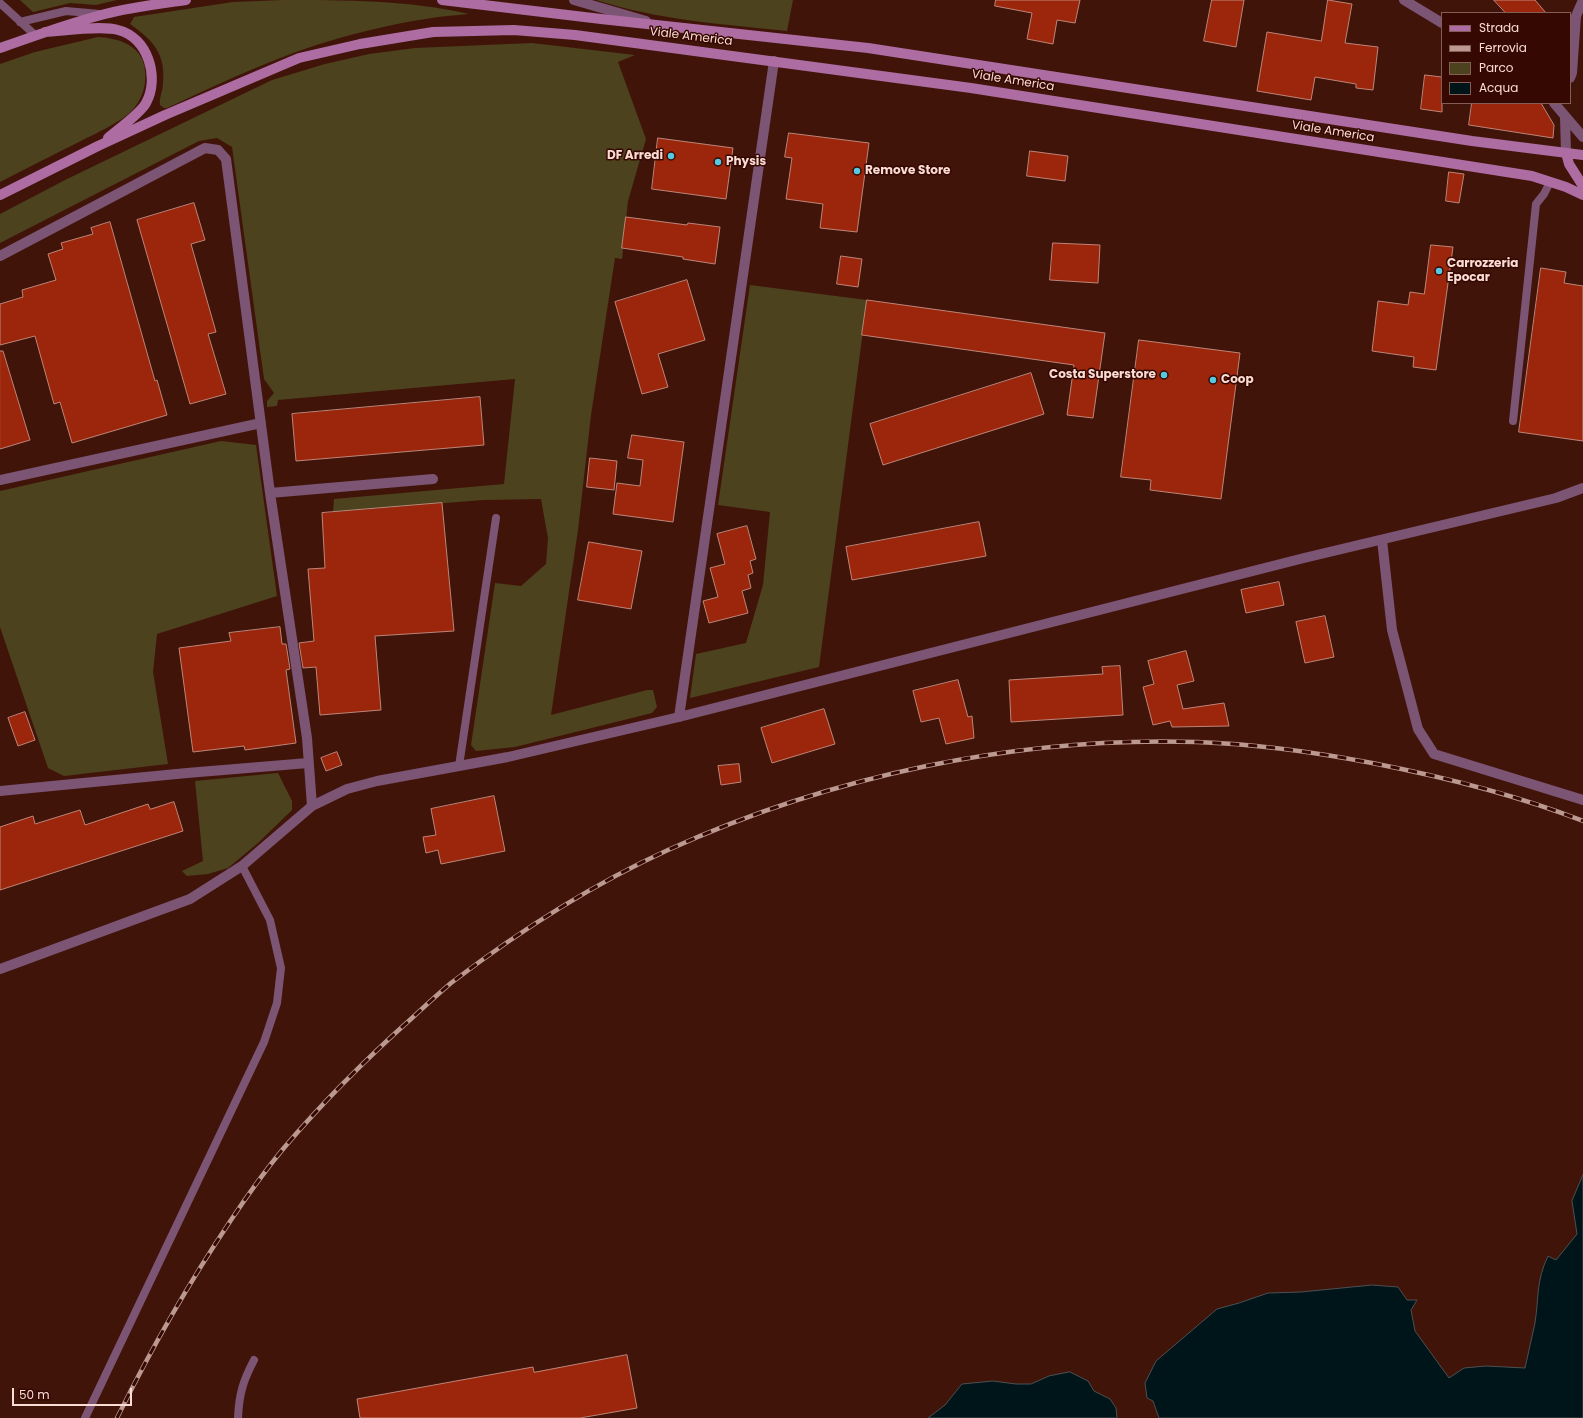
<!DOCTYPE html>
<style>
body{margin:0}
#map{position:relative;width:1583px;height:1418px;overflow:hidden;background:#41140a;font-family:Poppins,sans-serif}
canvas{display:block}
.legend{position:absolute;left:1441px;top:12px;width:130px;height:92px;box-sizing:border-box;background:#350902;border:1px solid #845d56;margin:0;padding:5px 7px;list-style:none;font-size:12px;color:#fbdcd4}
.legend li{display:flex;align-items:center;gap:8px;height:20px}
.legend b{width:20px;border:1px solid #845d56}
.scale{position:absolute;left:12px;top:1388px;width:120px;height:18px;box-sizing:border-box;border:2px solid #fbdcd4;border-top:0;padding-left:5px;font-size:12px;line-height:14px;white-space:nowrap;color:#fbdcd4;-webkit-text-stroke:3px #350902;paint-order:stroke}
</style>
<div id="map">
<canvas width="1583" height="1418"></canvas>
<ul class="legend">
<li><b style="height:5px;background:#ad6da2"></b>Strada</li>
<li><b style="height:5px;background:#bc9990"></b>Ferrovia</li>
<li><b style="height:11px;background:#4c421d"></b>Parco</li>
<li><b style="height:11px;background:#00151a"></b>Acqua</li>
</ul>
<div class="scale">50 m</div>
</div>
<script>
const ctx = document.querySelector('canvas').getContext('2d');
ctx.lineJoin = 'round';
function paint(path, color) { ctx.fillStyle = color; ctx.fill(path, 'evenodd'); }
function stroke(path, color, width, dash) { ctx.strokeStyle = color; ctx.lineWidth = width; ctx.lineCap = dash ? 'butt' : 'round'; ctx.setLineDash(dash || []); ctx.stroke(path); }
function label(font, color, halo, rows, align = 'center') {
  ctx.font = font + ' Poppins,sans-serif'; ctx.lineWidth = 3; ctx.setLineDash([]); ctx.textBaseline = 'middle'; ctx.strokeStyle = halo; ctx.fillStyle = color; for (const [text, x, y, turn = 0] of rows) {
    ctx.save(); ctx.translate(x, y); ctx.rotate((+turn || 0) * Math.PI / 180); ctx.textAlign = isNaN(turn) ? turn : align; if (halo) ctx.strokeText(text, 0, 0); ctx.fillText(text, 0, 0); ctx.restore();
  }
}
paint(new Path2D(`
 M20,0H117L96,5L70,3L33,12Z
 M283,0C344,0 409,0 469,14C412,18 350,33 296,52C252,68 210,88 167,108H164L160,105C159,97 163,91 163,83C166,54 153,40 130,24L134,17L233,2Z
 M596,0H793L787,31C722,24 658,20 596,0Z
 M98,37C115,38 136,43 143,61C148,77 145,94 135,107C125,121 94,134 79,142C52,155 26,169 0,182V64L35,52Z
 M532,43L635,55L618,62L646,139L628,201L622,259L615,258L591,415L578,530L551,715L647,690H653L657,707L652,713L515,747L476,751L471,745L495,583L521,586L546,564L548,538L541,499L483,500L333,512L334,499L504,484L515,379L278,400L277,406L267,407V401L274,393L264,379L232,147L217,138L199,141L0,243V214L67,179L272,80L325,64L369,54L415,48Z
 M750,285L867,300L819,667L690,698L696,654L746,643L763,585L770,512L718,505Z
 M221,441L256,445L277,596L157,634L153,672L168,764L64,776L48,768L0,627V491Z
 M278,773L292,801V810L258,843L228,868L208,874L187,876L182,871L203,861L195,781Z`), '#4c421d');
const water = new Path2D(`
 M1583,1175V1418H1159L1153,1401L1147,1398L1145,1383L1156,1361L1217,1309L1239,1303L1268,1293L1301,1292L1372,1285L1398,1287L1407,1300H1417L1411,1310L1415,1331L1449,1378L1464,1368L1486,1366L1525,1368C1528,1353 1532,1338 1535,1323C1539,1297 1536,1281 1548,1256L1556,1260L1577,1234L1572,1201Z
 M1070,1372L1088,1381L1094,1391L1110,1399L1116,1408L1117,1418H928L945,1405L962,1384L993,1381L1016,1384H1031L1049,1376Z`);
paint(water, '#00151a');
stroke(water, '#4b5152', 1);
const building = new Path2D(`
 M996,0H1080L1075,23L1057,20L1053,44L1027,39L1032,13L995,6Z
 M1212,0H1244L1236,47L1204,41Z
 M1328,0L1352,4L1345,43L1378,47L1373,90L1356,88V84L1315,77L1311,100L1257,91L1267,32L1321,41Z
 M1494,0H1535L1546,13H1506Z
 M1425,75L1442,77V112L1421,109Z
 M1472,103H1541L1554,125L1553,138L1469,125Z
 M789,133L869,143L857,232L820,228L823,204L786,199L792,158L785,157Z
 M658,138L733,148L726,199L652,189Z
 M1030,151L1068,156L1065,181L1027,176Z
 M1449,172L1464,174L1459,203L1446,201Z
 M194,203L205,240L191,244L216,332L208,334L226,394L190,404L137,220Z
 M626,217L687,225L688,223L720,227L715,264L683,259V257L622,248Z
 M110,222L155,381L157,380L167,415L72,443L60,402L54,404L35,336L0,345V304L23,297L22,290L56,280L48,254L63,249L61,243L93,234L91,228Z
 M1053,243L1100,245L1098,283L1050,280Z
 M1431,245L1453,247L1436,370L1413,367L1414,357L1372,351L1378,301L1408,305L1410,292L1424,294Z
 M841,256L862,259L858,287L837,284Z
 M1541,268L1566,272L1564,283L1583,286V441L1519,432Z
 M687,280L705,340L658,354L668,387L642,394L615,302Z
 M867,300L1105,333L1093,418L1067,415L1074,365L862,335Z
 M1139,340L1240,353L1221,499L1150,490L1151,480L1121,477Z
 M0,351H3L30,440L0,449Z
 M1031,373L1044,414L883,465L870,424Z
 M480,397L484,445L296,461L292,414Z
 M632,435L684,442L673,522L613,514L617,483L640,486L643,460L628,458Z
 M590,458L617,461L614,490L587,487Z
 M442,503L454,631L375,636L381,710L320,715L316,667L303,668L299,643L314,641L308,569L325,568L322,513Z
 M979,522L986,556L852,580L846,547Z
 M747,526L756,559L750,561L753,573L748,575L751,588L742,591L748,613L709,623L703,601L718,597L710,568L725,564L717,534Z
 M589,542L642,551L631,609L578,600Z
 M1279,582L1284,605L1246,613L1241,590Z
 M1325,616L1334,657L1305,663L1296,622Z
 M280,627L282,644H286L290,669L286,670L296,743L245,750L244,746L193,752L179,648L231,641L229,633Z
 M1186,651L1194,681L1177,685L1183,709L1224,703L1229,726L1172,727L1170,721L1153,725L1143,687L1154,684L1148,661Z
 M1120,666L1123,715L1011,722L1009,680L1103,674L1102,667Z
 M958,680L968,717L972,716L974,738L946,744L939,718L921,722L913,691Z
 M824,709L835,744L772,763L761,728Z
 M25,712L35,740L18,746L8,718Z
 M337,752L342,765L326,771L321,758Z
 M739,764L741,782L721,785L718,766Z
 M494,796L505,851L441,864L438,850L426,853L423,837L436,835L431,809Z
 M174,802L183,831L0,890V827L33,816L35,824L80,810L85,825L148,804L150,809Z
 M627,1355L637,1408L580,1418H360L357,1399L533,1367L534,1372Z`);
paint(building, '#9c260b');
stroke(building, '#bd8578', 1);
stroke(new Path2D(`
 M0,3L35,35
 M20,22L66,11L100,14
 M1513,421L1536,204L1544,194L1550,182
 M459,766L496,518
 M85,1418L264,1042L277,1003L281,968L270,920L242,866
 M238,1418C239,1394 243,1381 254,1360`), '#7c5474', 8);
stroke(new Path2D(`
 M574,0L646,21
 M1404,0L1442,23
 M1570,78L1572,73L1576,16L1583,0
 M1554,103L1583,137
 M1565,117L1566,153
 M0,256L205,148L218,150L226,159L270,493L307,738L312,806
 M0,480L261,423
 M270,493L433,479
 M1382,540L1392,630L1418,729L1434,754L1583,800
 M679,717L774,61
 M0,791L187,773L308,763`), '#7c5474', 10);
stroke(new Path2D(`
 M0,969L190,899L242,866L312,806L347,789L377,781L508,757L679,717L1304,558L1556,498L1583,488`), '#7c5474', 10);
stroke(new Path2D(`
 M442,0L601,19L868,48L1472,141L1583,155
 M45,32C64,31 101,25 118,30C148,37 160,78 146,103C141,113 117,130 108,138
 M0,48C35,36 69,23 105,14C132,7 159,4 186,0
 M1566,153L1569,164L1583,186
 M0,195L98,146L165,115L299,58L360,44L433,32L514,30L575,35L971,88L1532,176L1566,187L1583,195`), '#ad6da2', 10);
const rail = new Path2D(`
 M117,1418C151,1349 188,1284 231,1220C247,1196 264,1172 283,1149C322,1103 366,1059 412,1018C425,1006 438,994 451,983C518,932 591,885 668,850C831,776 1018,736 1197,742C1256,744 1314,752 1372,763C1444,777 1514,794 1583,821`);
stroke(rail, '#bc9990', 4.5);
stroke(rail, '#350902', 3, [9]);
for (const [x, y, r, color] of [
 [671,156,4,"#56c9e1"],
 [718,162,4,"#56c9e1"],
 [857,171,4,"#56c9e1"],
 [1439,271,4,"#56c9e1"],
 [1164,375,4,"#56c9e1"],
 [1213,380,4,"#56c9e1"]
]) { const dot = new Path2D(); dot.arc(x, y, r, 0, 2 * Math.PI); ctx.fillStyle = color; ctx.fill(dot); stroke(dot, '#350902', 1.5); }
label('12px', '#fbdcd4', '#350902', [
 ["Viale America",691,37,7],
 ["Viale America",1013,81,9],
 ["Viale America",1333,132,9]
]);
label('bold 12px', '#fbdcd4', '#350902', [
 ["DF Arredi",663,156,"right"],
 ["Physis",726,162],
 ["Remove Store",865,171],
 ["Carrozzeria",1447,264],
 ["Epocar",1447,278],
 ["Costa Superstore",1156,375,"right"],
 ["Coop",1221,380]
], 'left');
</script>
